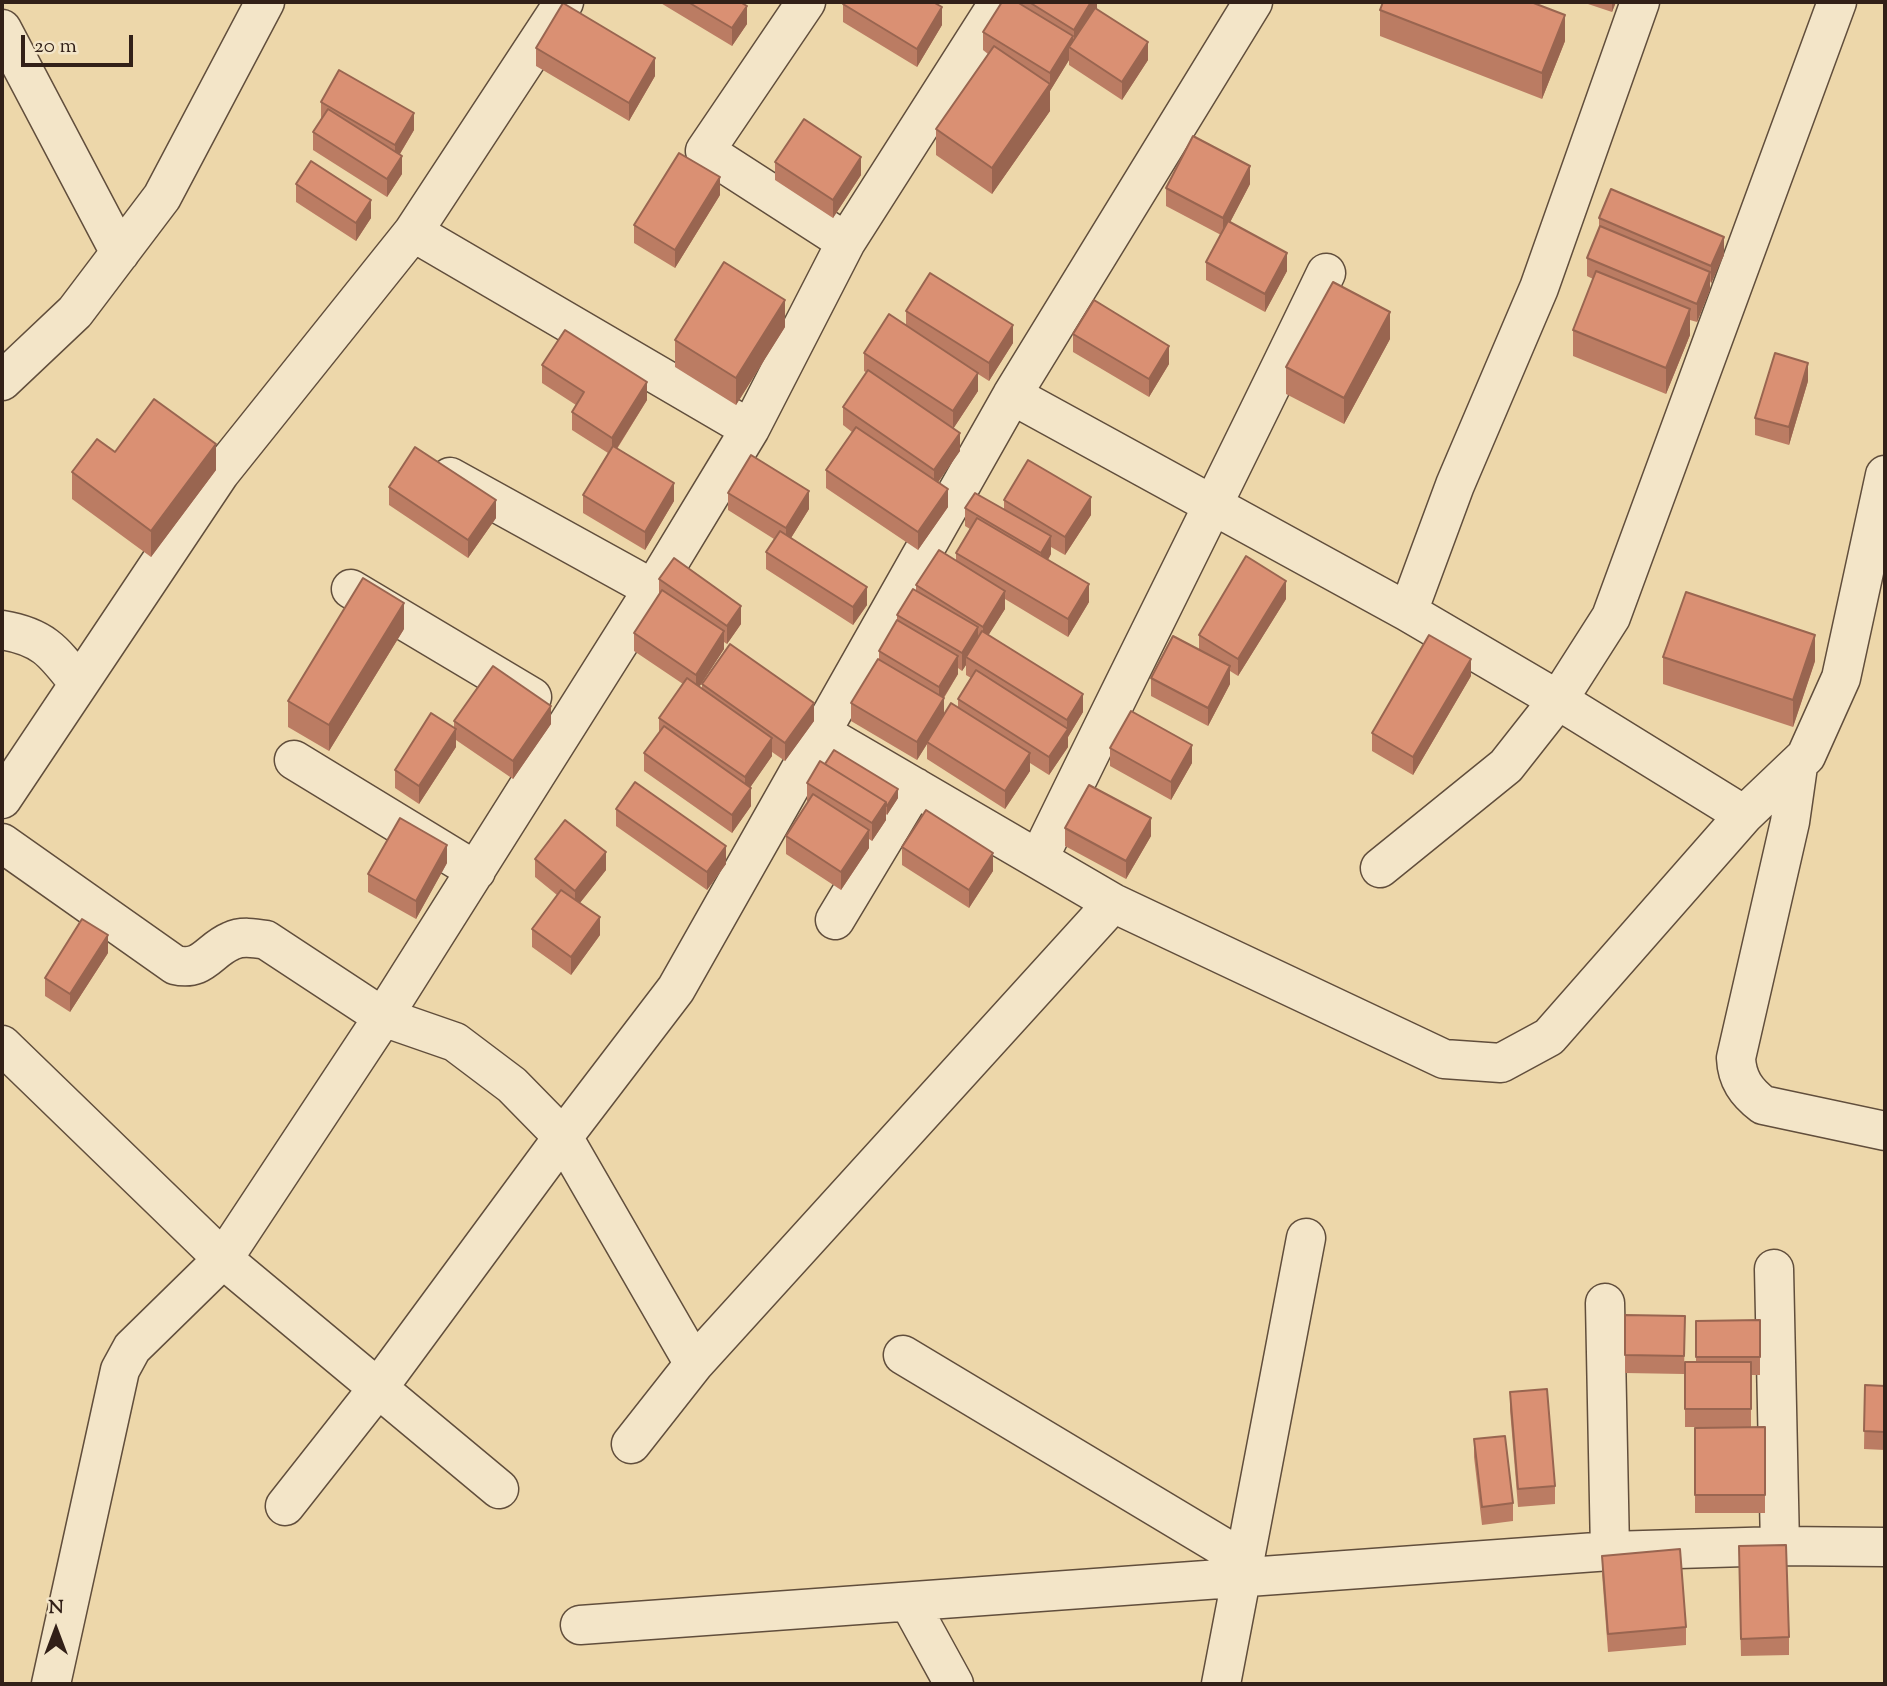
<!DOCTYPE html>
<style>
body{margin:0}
#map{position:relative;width:1887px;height:1686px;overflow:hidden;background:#edd7aa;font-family:"Sorts Mill Goudy",serif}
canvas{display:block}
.frame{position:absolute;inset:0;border:4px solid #322018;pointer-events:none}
.north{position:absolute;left:21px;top:1595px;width:70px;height:70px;-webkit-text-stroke:5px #f3e5c8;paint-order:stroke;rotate:0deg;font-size:19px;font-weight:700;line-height:28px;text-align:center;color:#322018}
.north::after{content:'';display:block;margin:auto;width:24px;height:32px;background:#322018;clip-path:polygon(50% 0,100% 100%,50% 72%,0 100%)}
.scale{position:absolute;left:21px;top:35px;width:112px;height:32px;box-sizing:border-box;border:4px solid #322018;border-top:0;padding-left:9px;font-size:21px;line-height:24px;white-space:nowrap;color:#322018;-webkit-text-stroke:5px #f3e5c8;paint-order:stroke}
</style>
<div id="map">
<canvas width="1887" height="1686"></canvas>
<div class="frame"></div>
<div class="north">N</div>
<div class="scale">20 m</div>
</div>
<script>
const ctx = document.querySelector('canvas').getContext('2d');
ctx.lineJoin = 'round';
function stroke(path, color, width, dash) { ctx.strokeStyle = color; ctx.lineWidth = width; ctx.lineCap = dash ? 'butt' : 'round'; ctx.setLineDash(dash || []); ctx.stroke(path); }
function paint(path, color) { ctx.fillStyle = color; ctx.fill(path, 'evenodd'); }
const minor = new Path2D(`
 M806,2L705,151L846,242
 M2,29L120,253
 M413,232L750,429
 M2,381L75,312L162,197L265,2
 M1012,395L1408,612L1558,700L1744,815
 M450,477L653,589
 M351,589L532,697
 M1408,612L1455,485L1539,288L1640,2
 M2,630C44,637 54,652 79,684
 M820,732L1113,903L1444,1059L1501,1063L1549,1037L1744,815L1806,756L1841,678L1885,475
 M294,760L476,871
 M1798,766L1790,822L1736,1058C1737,1079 1746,1092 1763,1105L1885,1131
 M2,799L220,473L413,232L564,2
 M2,843L175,965C203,972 209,950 231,941C241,936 255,938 266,940L383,1017L455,1042L512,1085L563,1137L694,1364
 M1039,858C1134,662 1232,469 1326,273
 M1380,868L1506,766L1558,700L1611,617L1837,2
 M835,920L915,787
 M2,1045L223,1259L499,1489
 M1774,1269L1780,1546
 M1605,1303L1610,1551
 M903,1355L1243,1559
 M631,1444L694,1364L1113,903
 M285,1506L378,1388L563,1137L676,989L1012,395L1253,2
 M909,1602L954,1684
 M580,1625L1610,1551L1780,1546L1885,1547
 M51,1684L120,1370L132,1348L223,1259L383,1017L653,589L750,429L846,242L999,2
 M1221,1684L1306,1238`);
stroke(minor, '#614e3c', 41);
stroke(minor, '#f3e5c8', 38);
paint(new Path2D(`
 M659,2H740L747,24L732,46Z
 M1002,2H1097V9L1148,60L1122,100L1069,65V60L1050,91V111L992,194L936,155V129L988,54L983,50V32Z
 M1582,2H1616L1612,12Z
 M843,4L942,25L917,67L843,22Z
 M1380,10L1565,41L1542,99L1380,36Z
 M536,48L655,76L629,121L536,66Z
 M321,102L414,130L400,154L402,174L387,197L313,150V132L321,120Z
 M775,162L861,175L833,218L775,180Z
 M296,184L371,218L356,241L296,202Z
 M1250,184L1230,222L1287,271L1265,312L1206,280V262L1221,235L1166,206V188Z
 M720,195L675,268L634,243V225Z
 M1599,218L1724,255L1710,283V290L1697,322L1690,320V335L1666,394L1573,356V330L1593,279L1587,276V258L1599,228Z
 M906,311L1013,343L989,381L978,374V391L953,429L960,451L938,482L948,507L918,550L826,488V470L852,432L843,425V407L867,373L864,371V353L906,325Z
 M785,327L736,405L675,367V340Z
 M1073,334L1169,364L1149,397L1073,352Z
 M1390,339L1344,424L1286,394V367Z
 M542,365L647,400L617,449L674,501L645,550L583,513V495L608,453L572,430V412L576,405L542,383Z
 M1808,381L1789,445L1755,435V418Z
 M115,452L216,470L151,557L72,499V472Z
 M389,487L496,518L468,558L389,505Z
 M728,493L809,509L791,538L867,605L853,625L766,569V552L774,539L728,510Z
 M1004,500L1091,515L1065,555L1051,547V554L1048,560L1089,602L1068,637L1005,599V609L988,635L1083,712L1068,737V747L1049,775L1030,763V771L1005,809L927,759V744L917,760L851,721V703L879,659V651L897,620V615L916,591V585L956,561V553L970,529L965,526V508L1004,509ZM966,665V675L971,678L958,699V708L944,715V698L958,674V668L962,671Z
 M659,579L741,624L727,644L724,642V649L699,687L702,689V684L814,721L785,761L772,752V756L750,787L751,806L732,833L644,771V753L659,734V718L683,684L634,651V633L659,594Z
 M1286,599L1238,676L1230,671V684L1208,726L1151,696V678L1199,650V635Z
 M404,629L329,751L288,727V701Z
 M1663,657L1815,661L1793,727L1663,684Z
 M1471,676L1413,775L1372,751V733Z
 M454,721L551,724L513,779L456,740V747L419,804L395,788V770L454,727Z
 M1110,748L1192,763L1171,800L1110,766Z
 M825,764L898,798L887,815L886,814V820L872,841L869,839V848L841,890L786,854V836L808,801H807V783Z
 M616,809L726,864L707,890L616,826Z
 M1065,828L1151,836L1126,879L1065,846Z
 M902,847L993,871L969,908L902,865Z
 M535,859L606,870L580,903L600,935L571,975L532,947V929L557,895L535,877Z
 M447,863L416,919L368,892V874Z
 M108,953L70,1012L45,996V978Z
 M1625,1315L1685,1316L1684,1374L1625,1373Z
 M1760,1320V1375H1751V1427H1685V1362H1696V1321Z
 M1865,1385L1885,1386V1450L1864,1449Z
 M1510,1392L1555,1486V1504L1518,1507L1510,1410Z
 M1765,1427V1513H1695V1428Z
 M1474,1439L1513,1503V1521L1482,1525L1474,1457Z
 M1602,1556L1686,1627V1645L1608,1652L1602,1574Z
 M1739,1564L1789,1637V1655L1741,1656Z`), '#bb7c63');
paint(new Path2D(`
 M1091,2H1097V11L1074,47V30Z
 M1612,2H1616L1612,12Z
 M747,6V24L732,46V28Z
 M942,7V25L917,67V49Z
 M1565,15V41L1542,99V73Z
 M1073,36V50L1069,47V60L1050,91V73Z
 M1148,42V60L1122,100V82Z
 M655,58V76L629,121V103Z
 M1050,84V111L992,194V168Z
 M414,113V130L395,162V145Z
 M402,156V174L387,197V179Z
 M861,157V175L833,218V200Z
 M1250,166V184L1223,236V218Z
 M720,177V195L675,268V250Z
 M371,200V218L356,241V223Z
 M1724,237V255L1711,284V266Z
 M1287,253V271L1265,312V294Z
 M1710,272V290L1697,322V304Z
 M785,300V327L736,405V378Z
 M1690,309V335L1666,394V368Z
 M1390,312V339L1344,424V398Z
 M1013,325V343L989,381V363Z
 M1169,346V364L1149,397V379Z
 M1808,363V381L1789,445V427Z
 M978,373V391L953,429V411Z
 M647,382V400L612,456V438Z
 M960,433V451L934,488V470Z
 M216,444V470L151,557V531Z
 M674,483V501L645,550V532Z
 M948,489V507L918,550V532Z
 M809,491V509L786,546V528Z
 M1091,497V515L1065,555V537Z
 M496,500V518L468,558V540Z
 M1051,536V554L1041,571V553Z
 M1286,581V599L1238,676V659Z
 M1089,584V602L1068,637V619Z
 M867,587V605L853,625V607Z
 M1005,591V609L983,644V627Z
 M404,603V629L329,751V725Z
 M741,606V624L727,644V626Z
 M978,627V645L966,657V665L962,671V653Z
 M724,631V649L696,692V675Z
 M1815,635V661L1793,727V700Z
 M958,656V674L939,705V687Z
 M1471,659V676L1413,775V757Z
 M1230,666V684L1208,726V708Z
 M1083,694V712L1068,737V747L1049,775V757L1067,730V720Z
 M944,698V716L927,742V744L917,760V742Z
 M814,703V721L785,761V743Z
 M551,706V724L513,779V761Z
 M456,729V747L419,804V786Z
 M772,738V756L745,795V777Z
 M1192,745V763L1171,800V782Z
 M1030,753V771L1005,809V791Z
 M751,788V806L732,833V815Z
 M898,789V798L887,815V806Z
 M886,802V820L872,841V823Z
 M1151,818V836L1126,879V861Z
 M869,830V848L841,890V872Z
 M447,845V863L416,919V901Z
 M726,846V864L707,890V872Z
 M606,852V870L575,909V891Z
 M993,853V871L969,908V890Z
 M600,917V935L571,975V957Z
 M108,935V953L70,1012V994Z`), '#996550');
const building = new Path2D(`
 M688,2H740L747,6L732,28Z
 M845,2H933L942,7L917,49L843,4Z
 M1002,2H1017L1073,36L1050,73L983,32Z
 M1029,2H1091L1074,30Z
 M1383,2H1531L1565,15L1542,73L1380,10Z
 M563,3L655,58L629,103L536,48Z
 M1095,8L1148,42L1122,82L1069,47Z
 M994,46L1050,84L992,168L936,129Z
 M339,70L414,113L395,145L321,102Z
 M328,109L402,156L387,179L313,132Z
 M804,119L861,157L833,200L775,162Z
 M1193,136L1250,166L1223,218L1166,188Z
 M679,153L720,177L675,250L634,225Z
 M311,161L371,200L356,223L296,184Z
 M1611,189L1724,237L1711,266L1599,218Z
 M1228,221L1287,253L1265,294L1206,262Z
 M1600,226L1710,272L1697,304L1587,258Z
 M724,262L785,300L736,378L675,340Z
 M1596,271L1690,309L1666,368L1573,330Z
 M930,273L1013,325L989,363L906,311Z
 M1333,282L1390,312L1344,398L1286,367Z
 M1094,300L1169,346L1149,379L1073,334Z
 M889,314L978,373L953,411L864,353Z
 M565,330L647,382L612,438L572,412L584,392L542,365Z
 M1775,353L1808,363L1789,427L1755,418Z
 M868,370L960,433L934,470L843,407Z
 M154,399L216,444L151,531L72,472L97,439L115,452Z
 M856,427L948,489L918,532L826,470Z
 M613,446L674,483L645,532L583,495Z
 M415,447L496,500L468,540L389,487Z
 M751,455L809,491L786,528L728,493Z
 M1028,460L1091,497L1065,537L1004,500Z
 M975,493L1051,536L1041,553L965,508Z
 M977,518L1089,584L1068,619L956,553Z
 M780,531L867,587L853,607L766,552Z
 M939,550L1005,591L983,627L916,585Z
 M1246,556L1286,581L1238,659L1199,635Z
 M674,558L741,606L727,626L659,579Z
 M363,578L404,603L329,725L288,701Z
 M913,589L978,627L962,653L897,615Z
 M662,590L724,631L696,675L634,633Z
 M1686,592L1815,635L1793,700L1663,657Z
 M897,620L958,656L939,687L879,651Z
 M982,631L1083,694L1067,720L966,657Z
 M1429,635L1471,659L1413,757L1372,733Z
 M1173,636L1230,666L1208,708L1151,678Z
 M730,644L814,703L785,743L702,684Z
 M878,659L944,698L917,742L851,703Z
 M493,666L551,706L513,761L454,721Z
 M976,670L1068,729L1049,757L958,699Z
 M687,678L772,738L745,777L659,718Z
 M951,703L1030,753L1005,791L927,742Z
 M1131,711L1192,745L1171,782L1110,748Z
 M431,713L456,729L419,786L395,770Z
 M664,726L751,788L732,815L644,753Z
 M834,750L898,789L887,806L886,805V802L825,764Z
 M820,761L886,802L872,823L807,783Z
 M635,782L726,846L707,872L616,809Z
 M1089,785L1151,818L1126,861L1065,828Z
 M813,794L869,830L841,872L786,836Z
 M926,810L993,853L969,890L902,847Z
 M400,818L447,845L416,901L368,874Z
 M565,820L606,852L575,891L535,859Z
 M561,890L600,917L571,957L532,929Z
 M82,919L108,935L70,994L45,978Z
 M1625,1315L1685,1316L1684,1356L1625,1355Z
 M1760,1320V1357H1696V1321Z
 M1685,1362H1751V1409H1685Z
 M1865,1385L1885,1386V1432L1864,1431Z
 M1547,1389L1555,1486L1518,1489L1510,1392Z
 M1765,1427V1495H1695V1428Z
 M1505,1436L1513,1503L1482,1507L1474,1439Z
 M1786,1545L1789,1637L1741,1639L1739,1546Z
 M1680,1549L1686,1627L1608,1634L1602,1556Z`);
paint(building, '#da9073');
stroke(building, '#996550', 2);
</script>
